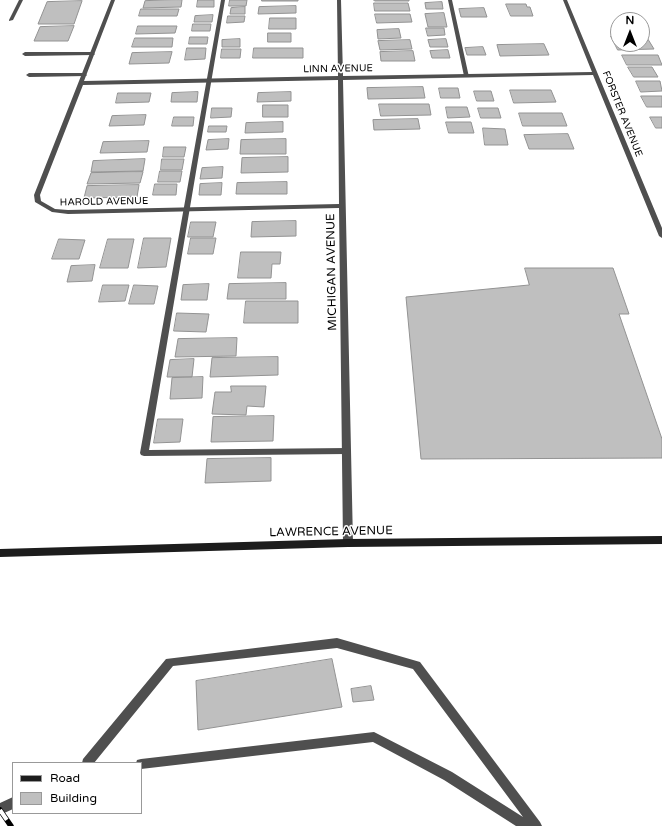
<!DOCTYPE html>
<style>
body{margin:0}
#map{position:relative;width:662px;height:826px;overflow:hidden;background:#fff;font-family:"Varela Round",sans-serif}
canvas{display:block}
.legend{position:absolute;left:12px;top:762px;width:130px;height:52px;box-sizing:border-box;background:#fff;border:1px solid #999;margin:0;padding:5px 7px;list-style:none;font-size:12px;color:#000}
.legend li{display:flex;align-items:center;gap:8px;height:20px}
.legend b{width:20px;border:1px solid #999}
.north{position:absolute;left:610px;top:12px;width:40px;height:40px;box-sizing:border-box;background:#fff;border:1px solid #999;border-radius:50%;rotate:0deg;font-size:11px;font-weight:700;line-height:16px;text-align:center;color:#000}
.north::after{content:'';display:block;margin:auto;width:14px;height:18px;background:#000;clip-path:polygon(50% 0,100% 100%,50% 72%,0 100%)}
</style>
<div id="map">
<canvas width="662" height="826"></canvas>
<ul class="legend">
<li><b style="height:5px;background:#1c1c1c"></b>Road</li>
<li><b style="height:11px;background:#bfbfbf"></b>Building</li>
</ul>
<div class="north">N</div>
</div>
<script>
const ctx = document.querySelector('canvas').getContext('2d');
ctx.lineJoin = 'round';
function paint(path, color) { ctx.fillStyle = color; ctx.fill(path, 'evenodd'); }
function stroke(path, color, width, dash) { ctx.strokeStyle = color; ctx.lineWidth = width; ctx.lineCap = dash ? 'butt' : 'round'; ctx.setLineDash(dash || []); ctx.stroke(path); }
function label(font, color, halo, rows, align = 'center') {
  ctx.font = font + ' "Varela Round",sans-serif'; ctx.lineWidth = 3; ctx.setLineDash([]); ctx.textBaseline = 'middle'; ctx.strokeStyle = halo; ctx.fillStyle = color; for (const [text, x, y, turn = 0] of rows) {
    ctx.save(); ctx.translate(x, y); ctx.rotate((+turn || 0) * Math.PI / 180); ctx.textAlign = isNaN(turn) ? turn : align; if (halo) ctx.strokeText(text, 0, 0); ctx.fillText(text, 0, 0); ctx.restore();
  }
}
const building = new Path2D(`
 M182,0L181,7L143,8L145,1Z
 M198,0H214V7H197Z
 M230,0H247L246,6H229Z
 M262,0H298V1H262Z
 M374,0H409V1H375Z
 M82,1L74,24H38L47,2Z
 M442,2L443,9H426L425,3Z
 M374,3H408L410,11H375Z
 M506,4H526L527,7H530L533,16H511Z
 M296,6V13L258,14L259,7Z
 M245,7V14H230L231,8Z
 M484,8L487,17H461L459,9Z
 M141,9H179L177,16H139Z
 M444,13L447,27H428L425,14Z
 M375,14H410L412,22L377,23Z
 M213,15L212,22H194L195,16Z
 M228,16H245L244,22L227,23Z
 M270,18H296V29H269Z
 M193,24H211L210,31H192Z
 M74,26L68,41H34L40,27Z
 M138,26H177L175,33L136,34Z
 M426,28H444L445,35L428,36Z
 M399,29L401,38L378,39L377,30Z
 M268,33H291V42H268Z
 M611,36H618V44H642V36H646L654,49L618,50Z
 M190,37H208L207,44H189Z
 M135,38H173L172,47H132Z
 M240,39V47H222V40Z
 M446,39L448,47H430L428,40Z
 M410,40L412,49L380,50L378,41Z
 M544,44L549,55L500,56L497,45Z
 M483,47L486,55H467L465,48Z
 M187,48H206L205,59L185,60Z
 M254,48H303V58H253Z
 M222,49H241L240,58H221Z
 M448,50L450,58H432L430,51Z
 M413,51L415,61H381L380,52Z
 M172,52L169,63L129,64L132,53Z
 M622,55H658L662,65H627Z
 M628,67H652L658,77H634Z
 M636,81H660L662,91L641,92Z
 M423,87L425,98L368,99L367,88Z
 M439,88H458L460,98H441Z
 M510,90H551L556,102L514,103Z
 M474,91H491L494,101H477Z
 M198,92L197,102H171L172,93Z
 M291,92V101L257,102L258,93Z
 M118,93H151L149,102L116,103Z
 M641,96H662V107H647Z
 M379,104H429L431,115L381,116Z
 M263,105H288V117H263Z
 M446,107H467L470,117L448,118Z
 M212,108H232L231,117L211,118Z
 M478,108H498L501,118H481Z
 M519,113H562L567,126H523Z
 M146,115L144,125L109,126L112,116Z
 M174,117H194L193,126H172Z
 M650,117H662V128H656Z
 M418,119L420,129L374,130L373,120Z
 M283,122V132L245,133L246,123Z
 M446,122H471L474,133H449Z
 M209,126H227L226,132H208Z
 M483,128L505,129L508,145H485Z
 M568,134L574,149H529L524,135Z
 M229,139L228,149L206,150L208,140Z
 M286,139V154H240L241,140Z
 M149,141L147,152L100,153L103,142Z
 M164,147H186L184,157H163Z
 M288,157V172L241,173L242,158Z
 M145,159L143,171L91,172L93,161Z
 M162,159H184L182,170H161Z
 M223,167L222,178L200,179L202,168Z
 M160,171H182L180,182H158Z
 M143,172L140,183L87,184L91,173Z
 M287,182V194H236L237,183Z
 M222,183L221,195H199L200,184Z
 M155,184H177L176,195H153Z
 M139,185L137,197L84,198L87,186Z
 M296,221V236L251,237L252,222Z
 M191,222H216L213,237H188Z
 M144,238H171L166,267L138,268Z
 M191,238H216L213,254H188Z
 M59,239L85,240L79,259H52Z
 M108,239H134L128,268H100Z
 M241,252H281L280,264H272L271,278H238Z
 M95,265L92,281L67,282L71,266Z
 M525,268H613L629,314H619L662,439V458L421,459L406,297L529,285Z
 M286,283V299H227L229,284Z
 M209,284L207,300H181L183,285Z
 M103,285H129L125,301L99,302Z
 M134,285L158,286L154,304H129Z
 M246,301H298V323H244Z
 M177,313L209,314L206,332L174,331Z
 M237,338L236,356L175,357L178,339Z
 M278,357V375L210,377L212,358Z
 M194,359L192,377H167L170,360Z
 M203,377L202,398L170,399L172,378Z
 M231,386H266L264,407L247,406L246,415L212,414L215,392H231Z
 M274,416L273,441L211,442L213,417Z
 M158,419H183L180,442L154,443Z
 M271,458V481L205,483L207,459Z
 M332,659L342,707L198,730L196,681Z
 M371,686L374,700L353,702L351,689Z`);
paint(building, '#bfbfbf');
stroke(building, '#939393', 1);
paint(new Path2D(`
 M19,0H23L13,20L9,21V20Z
 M221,0H225L149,450L347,448L350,449L351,451L350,453L347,454L144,456L141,455L140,453Z
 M448,0H452L469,77L464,76Z
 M92,52L95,54L94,55L25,56L22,54L25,52Z
 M84,73L87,75L86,76L29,77L26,75L29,73Z
 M337,638L420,662L540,822L542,826H516L444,780L373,742L141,769V763H136L137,760L141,759L374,732L452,772L523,817L413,669L337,648L173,666L94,763H82L83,759L166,659Z
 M13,797V809L0,815V803Z`), '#4f4f4f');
paint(new Path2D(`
 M111,0H115L84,81L338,76L337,0H341L343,76L592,72L563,0H567L662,228V238L659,236L593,75L343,80L353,543L351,546L348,547L345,546L343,543L339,208L68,214L52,212L35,202L34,195ZM338,80L339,204L68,210L55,209L41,201L40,195L83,85Z`), '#4f4f4f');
paint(new Path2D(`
 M662,536V544L348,547L0,557V549L348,539Z`), '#1c1c1c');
const rail = new Path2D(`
 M0,810L11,826`);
stroke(rail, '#000', 5.5);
stroke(rail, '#fff', 4, [12]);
label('10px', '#000', '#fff', [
 ["LINN AVENUE",338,69,-1],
 ["FORSTER AVENUE",622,114,68],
 ["HAROLD AVENUE",104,202,-1]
]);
label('12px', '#000', '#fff', [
 ["MICHIGAN AVENUE",332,272,-91],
 ["LAWRENCE AVENUE",331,532,-1]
]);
</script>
